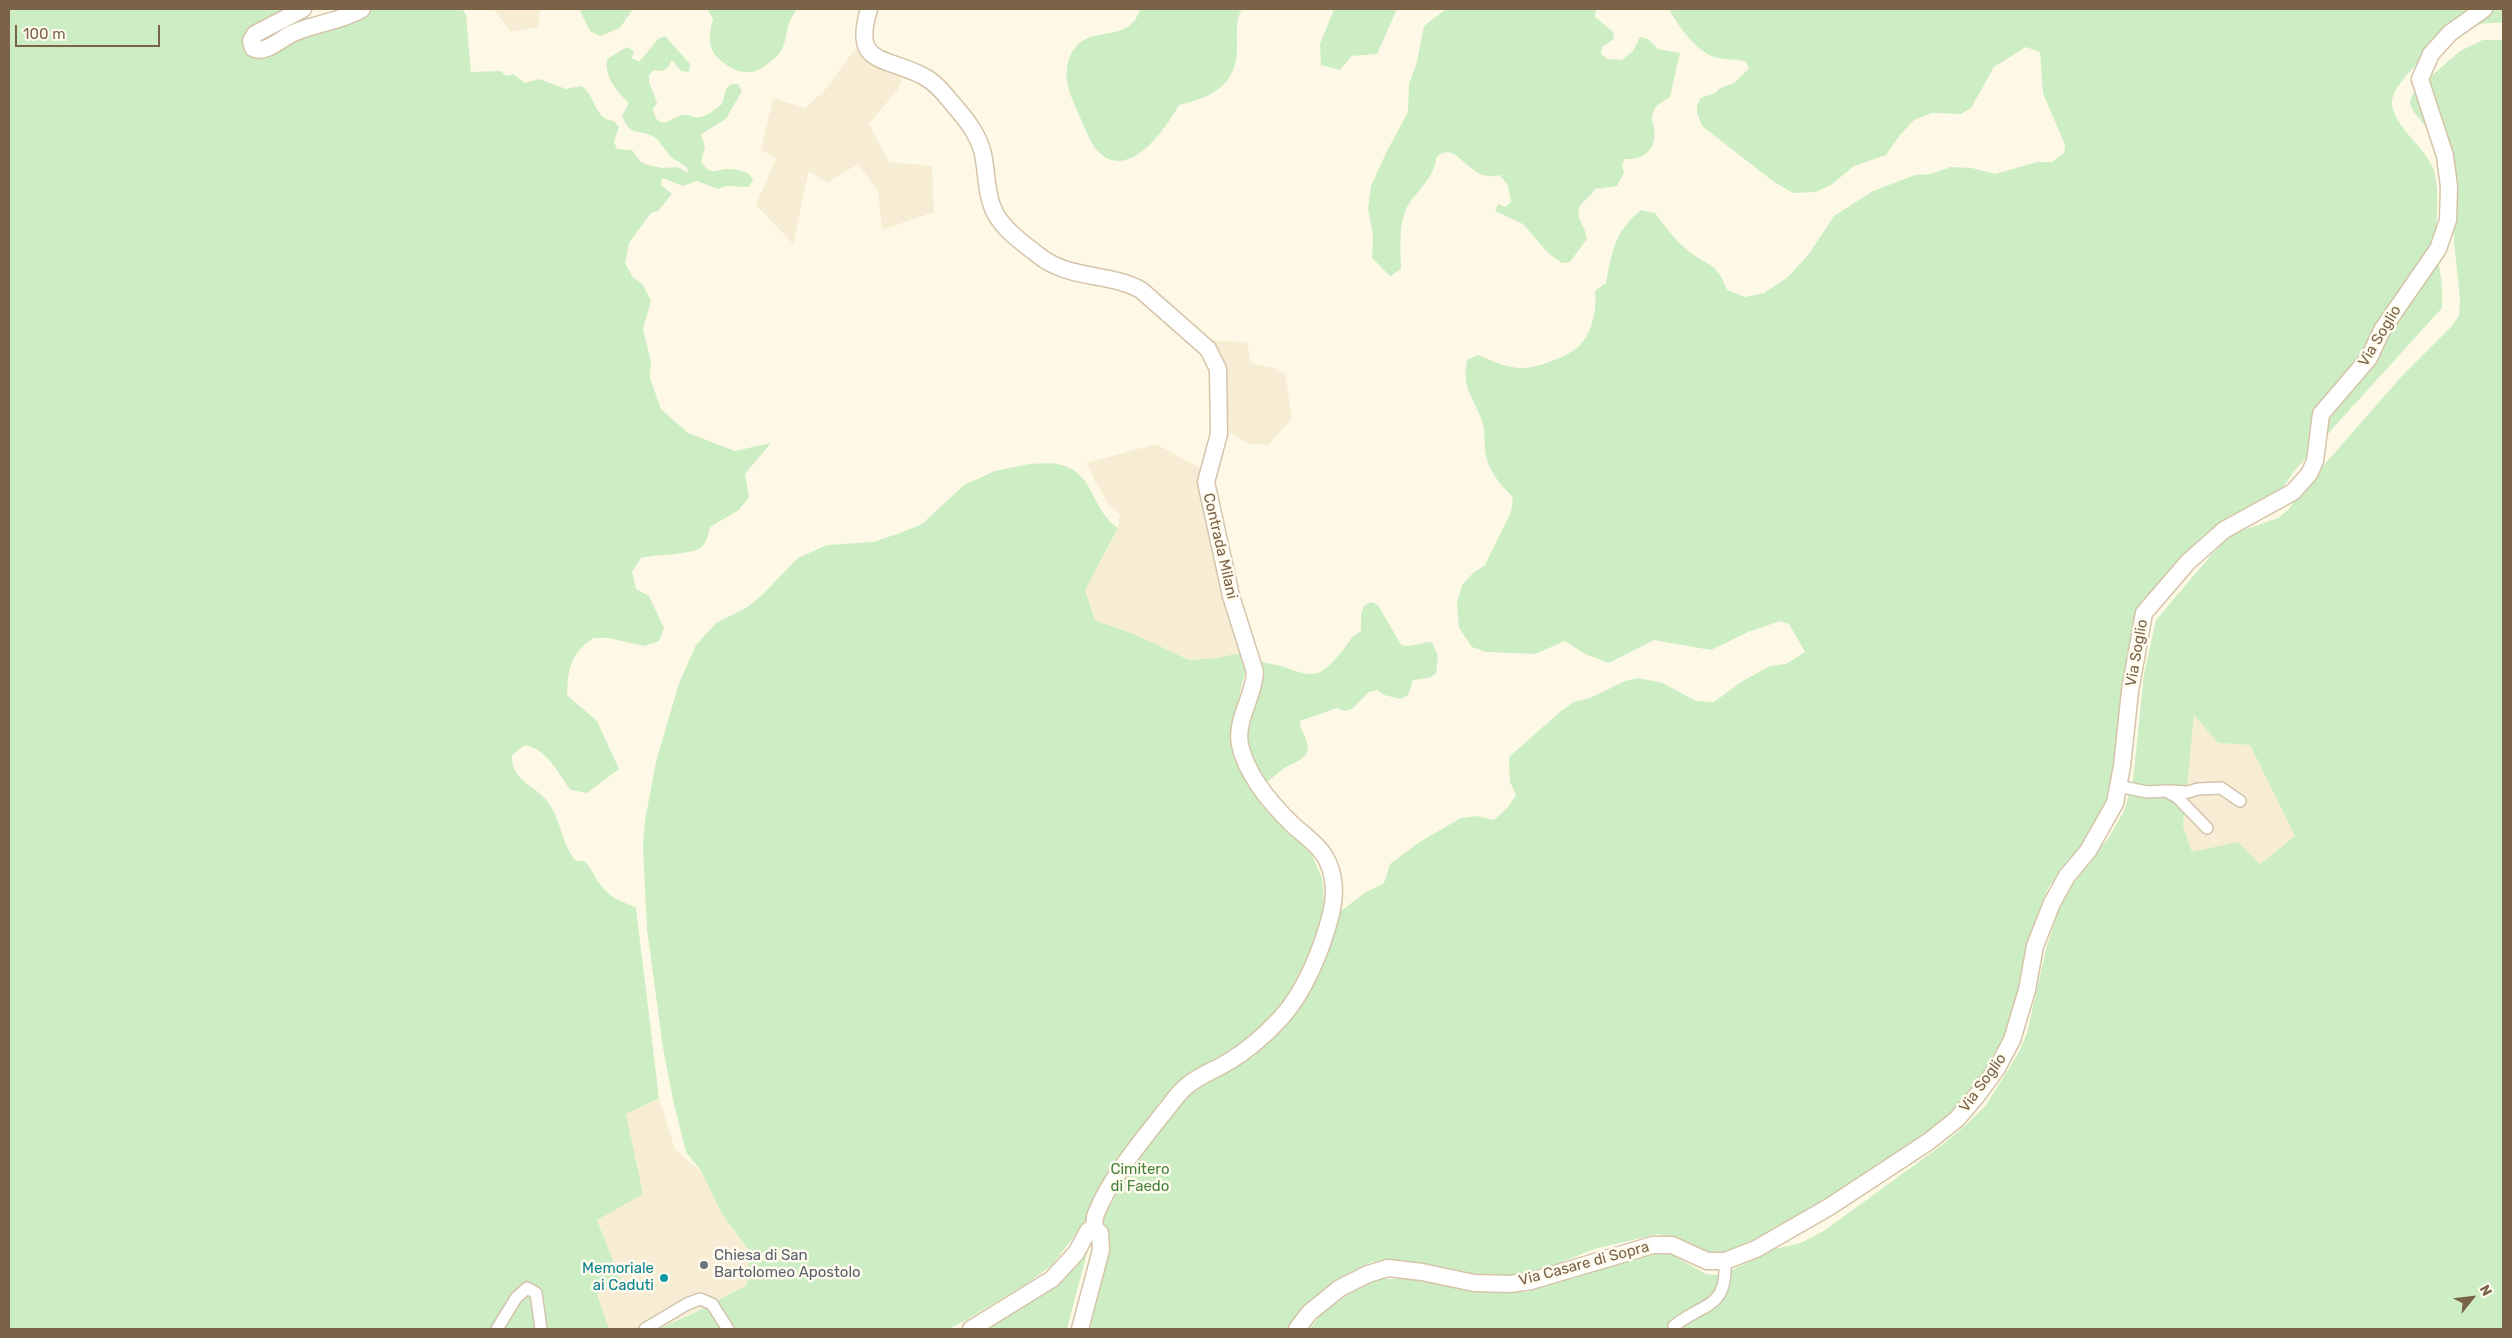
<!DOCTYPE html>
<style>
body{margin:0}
#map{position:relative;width:2512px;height:1338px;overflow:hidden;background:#fef9e7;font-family:Rubik,sans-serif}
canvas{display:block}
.frame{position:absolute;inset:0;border:10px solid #7b6348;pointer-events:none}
.north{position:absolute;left:2447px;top:1273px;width:50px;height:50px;-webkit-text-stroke:4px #fffcef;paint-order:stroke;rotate:61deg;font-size:14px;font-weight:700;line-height:20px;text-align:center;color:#7b6348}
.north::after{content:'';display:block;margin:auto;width:18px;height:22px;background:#7b6348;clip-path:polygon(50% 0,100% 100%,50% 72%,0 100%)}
.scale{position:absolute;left:15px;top:25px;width:145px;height:22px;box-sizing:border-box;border:2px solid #7b6348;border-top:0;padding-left:6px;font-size:15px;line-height:18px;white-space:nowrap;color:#7b6348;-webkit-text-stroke:4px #fffcef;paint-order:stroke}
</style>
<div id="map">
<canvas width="2512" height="1338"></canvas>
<div class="frame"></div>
<div class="north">N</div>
<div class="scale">100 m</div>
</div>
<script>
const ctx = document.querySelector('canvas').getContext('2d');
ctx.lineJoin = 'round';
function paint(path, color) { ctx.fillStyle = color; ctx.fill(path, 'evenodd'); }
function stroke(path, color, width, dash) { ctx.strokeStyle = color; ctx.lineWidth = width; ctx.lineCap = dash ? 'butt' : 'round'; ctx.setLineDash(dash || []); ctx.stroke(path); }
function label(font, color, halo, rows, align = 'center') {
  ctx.font = font + ' Rubik,sans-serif'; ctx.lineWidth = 5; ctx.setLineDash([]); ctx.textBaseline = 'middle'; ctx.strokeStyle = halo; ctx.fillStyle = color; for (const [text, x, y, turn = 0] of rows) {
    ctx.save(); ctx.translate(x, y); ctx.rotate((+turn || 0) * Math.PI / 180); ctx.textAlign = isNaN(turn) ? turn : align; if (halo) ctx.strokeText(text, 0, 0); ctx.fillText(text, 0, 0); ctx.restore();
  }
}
paint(new Path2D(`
 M493,9H540L538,27L511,32Z
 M858,45L871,64L885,71L903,76L898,89L869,124L889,162L932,166L934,212L882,230L878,191L858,164L827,183L809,171L793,244L756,205L776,158L761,150L773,98L805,108L824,91Z
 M1208,340L1247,342L1251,363L1275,368L1279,372L1285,373L1292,418L1269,445L1249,444L1228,431Z
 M1156,444L1200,468L1198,478L1211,548L1244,652L1217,658L1189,660L1136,635L1095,620L1085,590L1118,529L1120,515L1107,503L1086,463Z
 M2193,714L2218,743L2250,745L2295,836L2260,864L2238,842L2192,853L2183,826Z
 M659,1098L675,1149L701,1172L721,1212L749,1251L747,1285L659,1329H609L597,1294L621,1284L597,1219L643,1194L626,1114Z`), '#f7edd5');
paint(new Path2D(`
 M9,9H285L263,19L245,35L253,56L366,9H462L466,15L471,72L501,71L506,76L513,74L525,83L539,79L566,89L581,86C596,95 594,120 614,121L619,127L614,142L617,149L632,150L641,162L648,165L662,168L677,167L689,173C686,163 677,163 670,156C664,150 660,139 652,136C637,128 631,138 622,116L629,103C617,92 604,76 607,59L627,47L634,51L632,58L639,62L658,39L665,36L690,64L689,72L681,71L672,60L668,67L662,71L654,70L649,75V82L657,103L653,109C658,133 670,118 683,115C688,114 690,116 694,117C703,120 715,109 722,104L726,89L731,84H738L742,91L726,119L701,134L705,147L701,162C711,177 716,169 729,169C736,169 743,171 749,174L753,180L749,187L726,186L718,189L697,181L683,186L662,178L661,185L672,194L658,211L651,213L629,243L625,263L632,276L643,285L651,301L643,329L651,362L650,378L661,409L688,433L735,451L771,443L745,474L749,497L739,510L710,527C708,534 707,544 700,548C690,555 656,554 641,558L632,572L636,589L649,596L664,628L659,641L644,646L608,638H593C570,655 568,668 567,695L597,721L619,769L587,793L571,790C557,773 549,750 525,745L512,755C511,781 534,784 548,802C561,820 562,845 576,861H584C592,868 595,878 602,887C610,898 624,902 636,908L659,1098L626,1114L643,1194L597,1220L622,1284L597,1294L609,1329H9Z
 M579,9H633L620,28L600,36L590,31Z
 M707,9H795L796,11C784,26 789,36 781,51C779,55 774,59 770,62C752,78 736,74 719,59C707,48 709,32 713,19Z
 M1140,9H1242C1234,23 1238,35 1237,50C1236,86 1210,98 1179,105C1166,128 1127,186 1096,149C1089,140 1084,126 1079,115C1073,100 1064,85 1067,68C1076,15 1128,51 1140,9Z
 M1334,9H1397L1377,54L1352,56L1340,70L1321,65L1320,44Z
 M1446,9H1599L1596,10L1595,17L1613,32L1614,39L1602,47L1601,54L1607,59L1622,60L1633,51L1640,37L1648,39L1658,49L1680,53L1670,97C1663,102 1655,104 1653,113C1651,118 1653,123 1654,128C1657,149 1645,160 1625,159L1622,165L1624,173L1617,186L1595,189C1592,196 1585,199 1580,206C1574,217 1586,226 1587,239L1570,262L1562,263L1549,254L1523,224L1495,211L1498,204L1505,207L1511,202L1508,186L1500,175C1468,185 1457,136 1436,158C1436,176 1416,191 1407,207C1398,226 1401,249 1401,269L1390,276L1372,258L1373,236L1368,209L1371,186L1387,151L1408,112L1409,84L1417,62L1424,26Z
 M1669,9H2503V23C2490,22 2478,23 2466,28C2447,36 2389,82 2392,105C2397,130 2423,145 2433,168C2441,187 2435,222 2437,244C2438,265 2444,287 2442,308L2295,470L2276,498L2259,507L2230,516L2217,525L2199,542L2147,602L2107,805L2095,827L2048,888L2030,941L2010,1028L1989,1069L1955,1112L1836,1199L1722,1255L1699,1252L1677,1238L1658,1234L1594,1249L1535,1273L1509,1276L1465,1273L1409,1262L1388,1260L1372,1262L1357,1269L1325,1289L1309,1302L1289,1329H1085L1108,1242L1101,1215L1103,1202L1182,1099L1255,1052L1276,1032L1336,915L1363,894L1384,883L1390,864L1421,841L1461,818L1477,816L1494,820L1508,807L1516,795L1510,782L1509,757L1561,711L1574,702L1590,698L1625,681L1638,678L1663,683L1696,701L1714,702L1741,682L1770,666L1786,664L1805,652L1789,624L1780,621L1748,632L1711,650L1654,640L1609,663L1585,654L1565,641L1535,654L1486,652L1472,647L1459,628L1457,603L1462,585L1473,573L1485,565L1511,512L1513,497C1499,483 1486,469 1485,448C1484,438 1485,427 1481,418C1471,393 1462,388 1467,360L1478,355C1490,360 1505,367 1518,368C1533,370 1569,356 1579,346C1593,332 1597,308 1595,291L1606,283C1612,251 1615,231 1641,210L1655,213C1664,225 1674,239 1686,249C1707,267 1716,260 1727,290L1745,297L1764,293L1788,277L1809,254L1834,216L1873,191L1915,175L1931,174L1951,167L1972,168L1995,174L2037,162H2052L2064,153L2065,145L2043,93L2040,52L2026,47L1994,67L1971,108L1961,114L1932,113L1914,120L1900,135L1886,155L1854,166L1831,185L1816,192L1793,193L1774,182L1702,126L1697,113V105L1701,98L1715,93L1720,88L1734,83L1749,68L1745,61C1735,59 1724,60 1714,57C1695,50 1678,26 1669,9Z
 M2483,40H2503V1329H1309L1321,1315L1336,1303L1364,1284L1378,1279H1407L1481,1292H1527L1564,1279L1658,1251L1670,1254L1706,1274L1715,1275L1728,1272L1775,1249L1801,1243L1825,1230L1942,1145L1966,1125L1986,1105L2019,1052L2027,1033L2047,945L2063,897L2109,837L2124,811L2133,780L2144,674L2156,620L2212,554L2228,538L2238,532L2278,518L2288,510L2309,482L2401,377L2452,326L2459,315L2460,299L2454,242L2452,171L2442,147L2413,111L2410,103L2412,95L2422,84L2460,51ZM2194,715L2218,743L2250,745L2295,836L2260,864L2238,842L2192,852L2183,826Z
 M1029,464C1039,464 1051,462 1061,465C1095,473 1090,509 1118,528L1085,590L1095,620L1136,635L1189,660L1217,658L1244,652L1246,669L1234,716L1232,740L1233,753L1237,765L1262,806L1312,855L1322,878L1324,900L1320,921L1309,955L1281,1006L1246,1040L1176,1085L1158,1106L1131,1141L1109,1175L1083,1225L1052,1265L1028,1283L966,1320L949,1329H735L716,1301L747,1285L749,1251L721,1212L701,1171L686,1152L673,1100L663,1048L647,929L643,846L645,820L656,762L679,683L696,645L716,623L746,608L760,597L798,558L827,545L873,542L900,533L922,524L964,485L995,471Z
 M1371,602L1378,605L1401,645C1413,648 1420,642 1432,642L1438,656L1436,674L1429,678L1413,680L1408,695L1401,699L1384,695L1377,690L1369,692L1352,709L1345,711L1337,708L1300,721C1300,730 1305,734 1307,743C1312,759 1293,762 1283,769C1277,773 1272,779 1265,783C1236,734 1245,714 1255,661C1267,663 1279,665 1290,669C1314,678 1320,676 1338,656C1347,647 1349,637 1361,631V614L1364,606Z
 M1090,1242L1067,1329H985Z
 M706,1307L721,1329H659Z`), '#cdeec4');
const street = new Path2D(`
 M2118,786L2147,792L2166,791L2177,797L2207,828
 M2168,791L2188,792L2198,789L2221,788L2240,801
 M1674,1326C1706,1301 1727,1309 1725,1261
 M497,1329L516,1298L527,1288L536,1293L541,1329
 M645,1329L687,1304L700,1299L712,1304L728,1329`);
const secondary = new Path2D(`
 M303,9L255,34L251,41L253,48C264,55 281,39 291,34C315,23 340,22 362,9
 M869,9C852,65 883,56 921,75C934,81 943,92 952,103C965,118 978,133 983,154C987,174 986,195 995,213C1004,230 1024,244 1038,255C1069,280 1108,272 1141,290L1208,349L1218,369L1219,434L1206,482L1231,596L1255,672C1254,697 1235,720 1240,745C1247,776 1272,805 1294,826C1304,835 1317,844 1324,855C1335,872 1336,895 1331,914C1322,949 1305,992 1280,1019C1265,1035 1247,1051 1228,1062C1215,1070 1200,1075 1188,1085C1177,1093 1170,1106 1161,1116C1138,1146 1110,1178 1096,1214C1094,1218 1095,1223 1094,1228
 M971,1329L1052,1279L1076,1253L1088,1231L1094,1228
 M1080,1329L1101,1250L1100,1233L1094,1228
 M1297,1329L1309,1313L1340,1288L1368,1274L1388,1268L1422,1272L1474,1283L1510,1284L1531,1281L1653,1245H1672L1707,1261H1725L1756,1249L1829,1207L1928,1142L1957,1119L1979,1093L1997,1068L2012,1040L2027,990L2035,946L2052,903L2067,876L2088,851L2115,803L2122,766L2130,691L2144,613L2188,562L2224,530L2293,492L2309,474L2315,461L2321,414L2369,358L2382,330L2438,249L2448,220L2449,187L2445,156L2420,79L2431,54L2450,33L2484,9`);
stroke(street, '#d2c3ab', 14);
stroke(secondary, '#d5c4a9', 19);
stroke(street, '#fff', 11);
stroke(secondary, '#fff', 16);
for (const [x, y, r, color] of [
 [704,1265,5,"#6b7280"],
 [664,1278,5,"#0f9aa8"]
]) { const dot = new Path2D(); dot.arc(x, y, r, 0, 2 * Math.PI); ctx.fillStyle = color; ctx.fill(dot); stroke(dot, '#fffcef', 2); }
label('15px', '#7b6348', '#fffcef', [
 ["Via Soglio",2380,336,-59],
 ["Contrada Milani",1220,546,77],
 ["Via Soglio",2137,653,-80],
 ["Via Soglio",1983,1083,-54],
 ["Via Casare di Sopra",1584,1264,-15]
]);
label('15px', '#47823f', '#fffcef', [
 ["Cimitero",1140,1170],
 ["di Faedo",1140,1187]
]);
label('15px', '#5b616d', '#fffcef', [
 ["Chiesa di San",714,1256],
 ["Bartolomeo Apostolo",714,1273]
], 'left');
label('15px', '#0d838f', '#fffcef', [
 ["Memoriale",654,1269],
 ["ai Caduti",654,1286]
], 'right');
</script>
